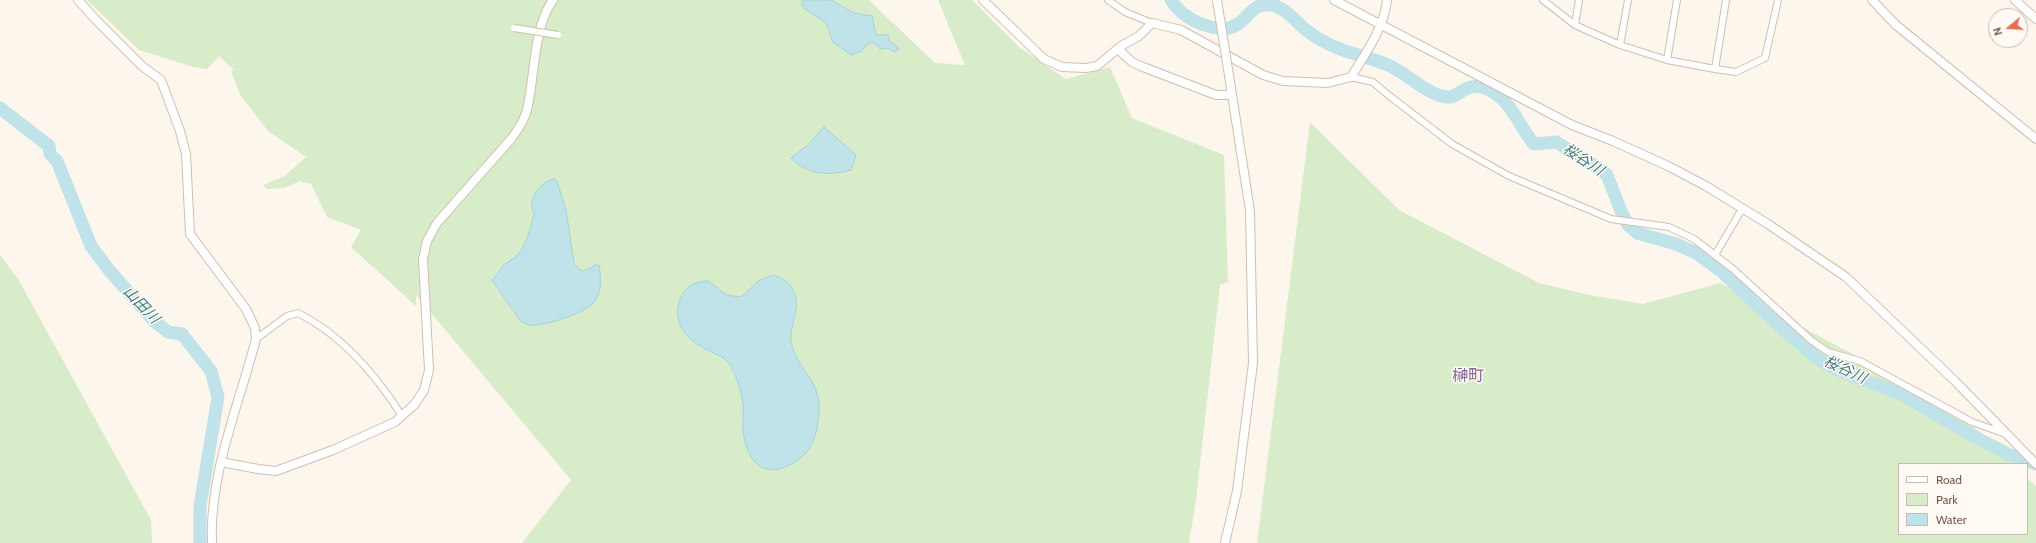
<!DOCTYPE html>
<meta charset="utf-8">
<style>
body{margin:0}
#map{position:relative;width:2036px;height:543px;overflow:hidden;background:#fdf6ec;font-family:Cabin,sans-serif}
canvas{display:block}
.legend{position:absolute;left:1898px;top:463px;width:130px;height:72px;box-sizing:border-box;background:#fffaf3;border:1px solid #cabbb1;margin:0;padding:5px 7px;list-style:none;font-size:12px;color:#7a5c4d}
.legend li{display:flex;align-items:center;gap:8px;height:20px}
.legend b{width:20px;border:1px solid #cabbb1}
.north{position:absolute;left:1988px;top:8px;width:40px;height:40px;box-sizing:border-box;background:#fffaf3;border:1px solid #cabbb1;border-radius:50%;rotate:252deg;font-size:11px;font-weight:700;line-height:16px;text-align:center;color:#7a5c4d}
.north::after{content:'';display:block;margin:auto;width:14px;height:18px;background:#e76f51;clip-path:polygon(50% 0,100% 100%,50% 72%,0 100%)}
</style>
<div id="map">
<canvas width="2036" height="543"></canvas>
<ul class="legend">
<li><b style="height:5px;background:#fff"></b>Road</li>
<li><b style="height:11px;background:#d8ecc9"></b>Park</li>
<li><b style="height:11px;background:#bfe3e8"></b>Water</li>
</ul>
<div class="north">N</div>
</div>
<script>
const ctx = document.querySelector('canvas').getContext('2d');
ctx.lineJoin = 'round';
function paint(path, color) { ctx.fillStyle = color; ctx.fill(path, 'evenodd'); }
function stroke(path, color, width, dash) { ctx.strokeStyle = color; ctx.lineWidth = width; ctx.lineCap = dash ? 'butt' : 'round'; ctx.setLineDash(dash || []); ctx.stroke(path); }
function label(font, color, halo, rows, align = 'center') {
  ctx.font = font + ' Cabin,"Noto Sans JP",sans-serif'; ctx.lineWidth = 3; ctx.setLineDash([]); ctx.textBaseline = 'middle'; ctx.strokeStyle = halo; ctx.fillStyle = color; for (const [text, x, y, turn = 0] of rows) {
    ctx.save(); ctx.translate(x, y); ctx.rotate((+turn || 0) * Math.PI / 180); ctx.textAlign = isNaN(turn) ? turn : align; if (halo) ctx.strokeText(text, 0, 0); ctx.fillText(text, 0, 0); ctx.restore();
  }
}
paint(new Path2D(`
 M87,0H869L935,63L965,65L938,0H972L1019,47L1066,79L1110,67L1132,118L1224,155L1228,282L1220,285L1196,500L1189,543H522L571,480L416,295V306L351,247L361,230L327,217L311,184L300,181L284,188L267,189L263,185L285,176L306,157L268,131L241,96L231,71L234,70L219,56L207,69L193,67L139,50Z
 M1310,122L1399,210L1539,283L1589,295L1643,304L1720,283L1955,409L2013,464H1899V534H2027V478L2036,486V543H1257Z
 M0,255L18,279L151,520L152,543H0Z`), '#d8ecc9');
const water = new Path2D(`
 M803,0H831L854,13L872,16L876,35H888L890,42L896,45L899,49L894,52L888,48L880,49L873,42L865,46L862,51L851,55L833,42L826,23L805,9L802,5Z
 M824,127L856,155L851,170C829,176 807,175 791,158L808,145Z
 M554,179L557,181L566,210L574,263L582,271L589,269L595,265H599C601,277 602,291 595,301C587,313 549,324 535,325C529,326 523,323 519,319L492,280C497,276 499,272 502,267C506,262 512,260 517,256C527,243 531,228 534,212C526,201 541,181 554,179Z
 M774,275C783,279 791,283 794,292C802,309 787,328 792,346C799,370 820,381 819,409C819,427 814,449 798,460C767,481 748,466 743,432C742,423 744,414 743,405C742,395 739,384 735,375C733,371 730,363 726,360C719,354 709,352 702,347C680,335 670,314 684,292C690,284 699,281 708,281L727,295L740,297L744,295L758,281Z`);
paint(water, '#bfe3e8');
stroke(water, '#a5d3da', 1);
stroke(new Path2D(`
 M1171,0C1175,6 1181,13 1188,17C1199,25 1224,33 1236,25C1249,18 1253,2 1271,5C1285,7 1295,21 1305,29C1311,34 1318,39 1325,42C1345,54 1370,56 1390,66C1409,75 1425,93 1446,97C1457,100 1465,81 1485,88C1511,98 1518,125 1534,144L1556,142L1599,168L1607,175L1621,211L1628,225L1637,233L1676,244L1696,253L1721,271L1785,331L1818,359L1835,369L1903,395L1971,435L2010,455L2036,464
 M0,108L49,146L50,154L57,161L91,246L109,270L154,321L168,332L182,334L211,371L218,397L200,506V543`), '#bfe3e8', 13);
const minor = new Path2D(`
 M1108,0L1125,12L1152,23
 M1543,0L1575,25L1620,45L1667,60L1715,69
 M1726,0L1715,69L1736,72L1765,58L1778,0
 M1575,25L1579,0
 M1620,45L1628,0
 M1667,60L1677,0
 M1351,77L1373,82L1387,94L1452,144L1509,176L1611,219L1669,227L1694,239L1733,269L1812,341L1828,352L1860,361L1972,422L2006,434
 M1715,255L1742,209
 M256,339L287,316L298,313C342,335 376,375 402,416`);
const tertiary = new Path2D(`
 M78,0L95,19L142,66L161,80L180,131L186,154L190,234L246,309L255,328L256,339C239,405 209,474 212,543
 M983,0L1044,59L1062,67L1086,68L1097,66L1121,46L1139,36L1152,23L1181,30L1263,75L1283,81L1328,83L1351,77C1366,53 1384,28 1387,0
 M1334,0L1572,125L1613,141L1668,166L1706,186L1768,224L1846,277L1955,381L2036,464
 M1872,0L1896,25L2036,139
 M2015,0L2036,19
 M1118,49L1132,62L1143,67L1216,95H1232
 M221,462L258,469L276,471L333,450L395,422L415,404L424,390L429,370L423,259L427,241L437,223L511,139C518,130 524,121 527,110C535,77 533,27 553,0
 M1225,543L1237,491L1253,363L1250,211L1231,88`);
stroke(minor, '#d1beb0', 8);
stroke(tertiary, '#d1beb0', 10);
stroke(minor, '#fff', 6);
stroke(tertiary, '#fff', 8);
const minorBridge = new Path2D(`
 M514,28L558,35`);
const tertiaryBridge = new Path2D(`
 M1217,0L1231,88`);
stroke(minorBridge, '#d1beb0', 8, []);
stroke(tertiaryBridge, '#d1beb0', 10, []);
stroke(minorBridge, '#fff', 6);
stroke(tertiaryBridge, '#fff', 8);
label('italic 15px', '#437c86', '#fffaf3', [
 ["桜谷川",1583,160,33],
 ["山田川",141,305,46],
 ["桜谷川",1845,370,25]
]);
label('16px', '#846695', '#fffaf3', [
 ["榊町",1468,376]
]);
</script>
